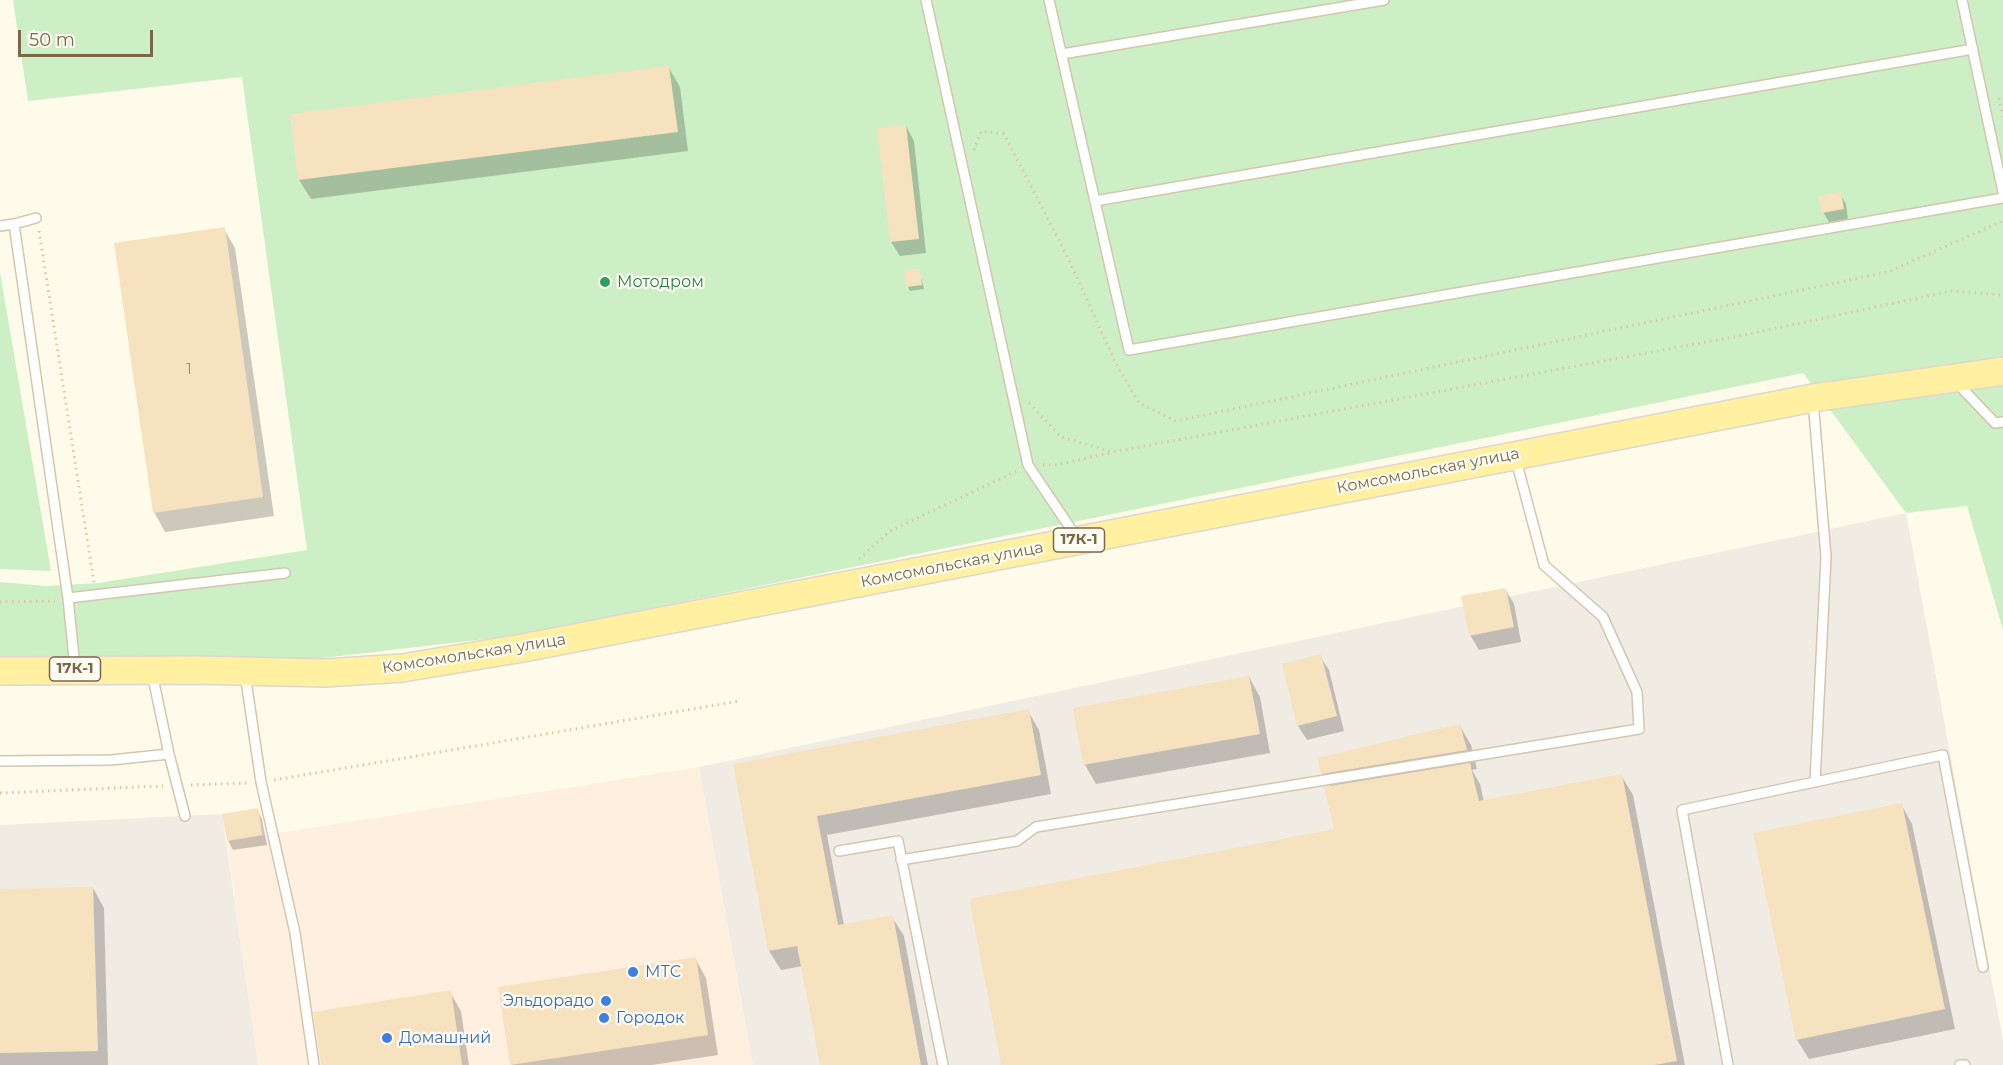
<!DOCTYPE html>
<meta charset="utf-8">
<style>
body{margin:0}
#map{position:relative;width:2003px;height:1065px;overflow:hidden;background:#fffbea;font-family:Montserrat,sans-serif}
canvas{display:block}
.scale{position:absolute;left:18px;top:30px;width:135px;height:27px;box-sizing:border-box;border:3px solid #7e6749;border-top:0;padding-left:8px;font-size:18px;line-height:21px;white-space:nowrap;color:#7e6749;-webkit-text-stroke:4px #fffdf3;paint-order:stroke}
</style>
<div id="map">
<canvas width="2003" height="1065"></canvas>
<div class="scale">50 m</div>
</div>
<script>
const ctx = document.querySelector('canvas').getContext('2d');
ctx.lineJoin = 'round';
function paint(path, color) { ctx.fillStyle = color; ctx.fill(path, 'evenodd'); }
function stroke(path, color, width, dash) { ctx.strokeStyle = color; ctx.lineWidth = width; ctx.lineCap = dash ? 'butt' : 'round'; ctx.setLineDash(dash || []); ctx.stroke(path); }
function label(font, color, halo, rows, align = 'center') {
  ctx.font = font + ' Montserrat,sans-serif'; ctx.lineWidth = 4.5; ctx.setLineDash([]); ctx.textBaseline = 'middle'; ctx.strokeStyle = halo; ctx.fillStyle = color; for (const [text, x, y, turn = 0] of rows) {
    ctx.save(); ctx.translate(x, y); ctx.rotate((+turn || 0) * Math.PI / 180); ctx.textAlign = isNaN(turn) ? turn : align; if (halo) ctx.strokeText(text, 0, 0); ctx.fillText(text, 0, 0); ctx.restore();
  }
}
paint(new Path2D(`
 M699,767L753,1065H257L227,841Z`), '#ffefde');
paint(new Path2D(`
 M1906,513L2003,1041V1065H753L699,767Z
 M222,814L258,1065H0V825Z`), '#f0ece3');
paint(new Path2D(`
 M13,0H2003V630L1967,506L1906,513L1803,373L520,635L280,663L0,666V582L46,586L98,583L307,550L242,77L28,101Z
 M0,272L51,571L0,569Z`), '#cdefc6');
paint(new Path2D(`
 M669,68L680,87L688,151L311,199L299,180L291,116Z
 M906,126L914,141L926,253L900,256L891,242Z
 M1840,194L1846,204L1848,219L1829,222L1823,212Z
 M224,229L235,248L274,516L165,532L154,512Z
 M919,270L924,289L910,291L908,287Z
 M1506,590L1514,604L1521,642L1479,650L1470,635Z
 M1320,656L1329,670L1344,731L1307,740L1298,726Z
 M1249,677L1260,697L1270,753L1096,784L1085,765Z
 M1028,711L1039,730L1051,794L827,835L844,925L892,917L904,936L928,1065H821L803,966L781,970L769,951L735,765Z
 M1460,726L1471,745L1477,769L1472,770L1480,784L1484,802L1621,775L1633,795L1685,1065H1003L1336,830L1331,788L1322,773Z
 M1901,804L1912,824L1955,1029L1809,1059L1797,1040Z
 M257,809L262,819L267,845L233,850L228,840Z
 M93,888L104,908L108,1065H0V891Z
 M695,958L706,978L718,1055L652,1065H512L500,988Z
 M450,992L461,1011L469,1065H323Z`), '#0003');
paint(new Path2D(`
 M669,66L678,132L298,180L290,114Z
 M906,125L919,239L890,242L877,128Z
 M1841,192L1844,209L1822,213L1819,196Z
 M225,227L263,497L153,513L114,243Z
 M920,269L922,285L906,287L904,271Z
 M1506,588L1514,627L1469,636L1461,596Z
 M1321,654L1337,716L1297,726L1282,664Z
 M1249,676L1260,734L1083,765L1073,708Z
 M1029,709L1041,775L817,816L838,925L893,915L921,1065H820L797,946L768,951L733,764Z
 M1460,724L1467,750L1321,774L1317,758Z
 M1470,763L1479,801L1622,774L1677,1061L1654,1065H1001L969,899L1334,829L1324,787Z
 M1902,803L1945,1009L1796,1040L1753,833Z
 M258,808L262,835L227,841L222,814Z
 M93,887L98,1051L0,1053V889Z
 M696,957L708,1035L510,1065L498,987Z
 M451,990L462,1065H321L313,1012Z`), '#f7e2bf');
const service = new Path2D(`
 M926,0L1028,465L1077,538
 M1049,0L1129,350L2003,198
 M1962,0L2003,192
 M1062,54L1384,0
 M1095,201L1973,49
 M14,224L36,218
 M0,226L14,224L68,598L75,668
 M1956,382L1995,423L2003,422
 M1813,400L1826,557L1815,782
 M68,598L285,573
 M245,674L261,782L295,933L314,1065
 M169,754L185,816
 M0,761L111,760L169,754L152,673
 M839,851L898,841L943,1065
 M901,860L1017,841L1036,827L1639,729L1637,692L1603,617L1544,565L1516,460
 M1728,1065L1682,810L1943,755L1983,967
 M1960,1065H1965`);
const primary = new Path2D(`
 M0,671L195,670L325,673L402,668L523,648L1813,398L2003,371`);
stroke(service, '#d4c6ad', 12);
stroke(primary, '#ddd7d0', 30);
stroke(new Path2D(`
 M1999,98L2003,117
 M974,150L981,131L1004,134L1069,260L1116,364L1139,403L1176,421L1888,272L2003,221
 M39,231L94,583
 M1029,403L1061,437L1112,452L1744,335L1951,291L2003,295
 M1043,465H1055L1110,453
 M859,559L890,531L1017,471
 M0,602L55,601
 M274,780L740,701
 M191,785L247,783
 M0,793L163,786`), '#dec6a0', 3, [1.5, 4.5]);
stroke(service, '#fff', 9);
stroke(primary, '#fff1a1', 27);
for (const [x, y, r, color] of [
 [605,282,6,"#2e9e5b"],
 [633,972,6,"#3f7fe0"],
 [606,1001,6,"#3f7fe0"],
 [604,1018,6,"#3f7fe0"],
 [387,1038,6,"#3f7fe0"]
]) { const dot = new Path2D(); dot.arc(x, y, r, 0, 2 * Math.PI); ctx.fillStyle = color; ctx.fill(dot); stroke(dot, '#fffdf3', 2); }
label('14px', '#9c8666', null, [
 ["1",189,370]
]);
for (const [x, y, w] of [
 [1079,540,51],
 [75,669,51]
]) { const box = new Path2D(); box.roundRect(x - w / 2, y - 12, w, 24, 4.5); ctx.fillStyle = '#fffdf3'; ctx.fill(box); stroke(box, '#7e6749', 1.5); }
label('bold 15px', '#7e6749', null, [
 ["17К-1",1079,540],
 ["17К-1",75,669]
]);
label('16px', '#27864d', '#fffdf3', [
 ["Мотодром",617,282]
], 'left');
label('16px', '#7e6749', '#fffdf3', [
 ["Комсомольская улица",1428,471,-11],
 ["Комсомольская улица",952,565,-11],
 ["Комсомольская улица",474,654,-9]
]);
label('16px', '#366cbe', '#fffdf3', [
 ["МТС",645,972],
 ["Эльдорадо",594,1001,"right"],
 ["Городок",616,1018],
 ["Домашний",399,1038]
], 'left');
</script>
